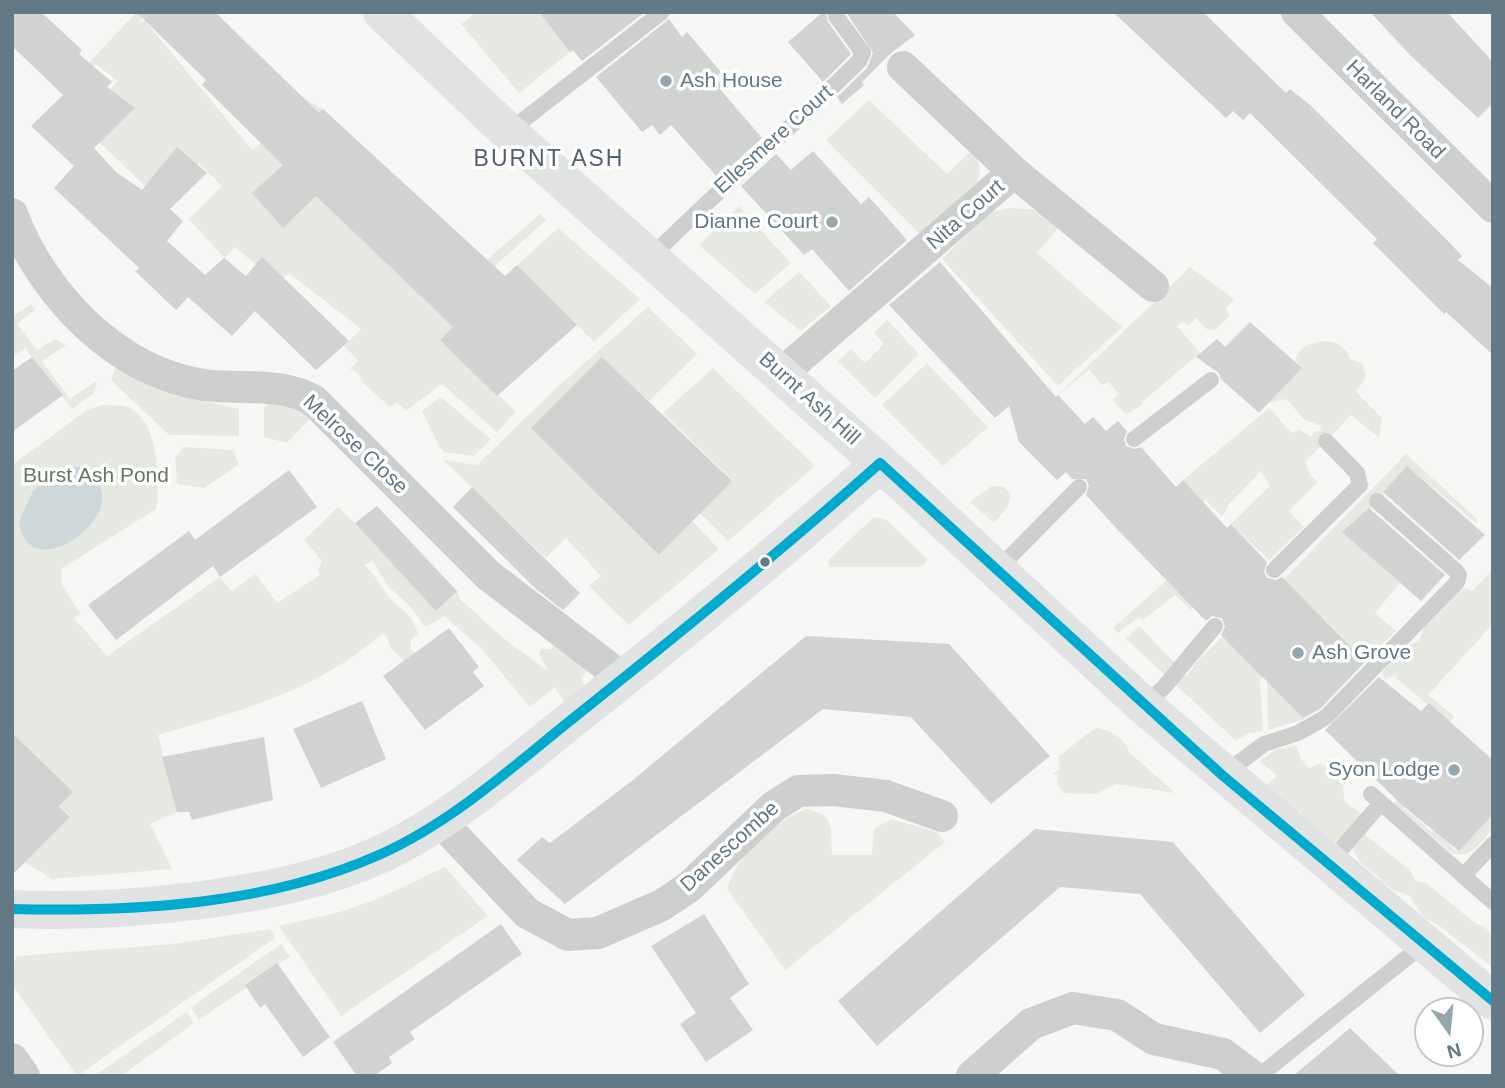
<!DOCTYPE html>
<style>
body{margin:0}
#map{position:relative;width:1505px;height:1088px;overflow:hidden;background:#f6f6f4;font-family:Arial,sans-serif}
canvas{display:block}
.frame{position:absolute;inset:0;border:14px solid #647986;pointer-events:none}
.north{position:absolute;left:1414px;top:997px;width:70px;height:70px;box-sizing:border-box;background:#fff;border:2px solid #c1c9cf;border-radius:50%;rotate:165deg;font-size:19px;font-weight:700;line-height:28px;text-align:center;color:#647986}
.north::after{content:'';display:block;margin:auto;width:24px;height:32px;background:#97a5ac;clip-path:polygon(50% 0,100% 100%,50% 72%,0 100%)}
</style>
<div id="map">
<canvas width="1505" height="1088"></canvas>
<div class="frame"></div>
<div class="north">N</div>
</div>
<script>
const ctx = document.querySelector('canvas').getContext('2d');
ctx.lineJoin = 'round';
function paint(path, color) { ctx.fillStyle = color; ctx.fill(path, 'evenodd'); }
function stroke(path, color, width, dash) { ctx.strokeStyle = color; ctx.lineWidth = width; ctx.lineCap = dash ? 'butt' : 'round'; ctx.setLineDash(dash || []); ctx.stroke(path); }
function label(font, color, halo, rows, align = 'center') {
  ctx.font = font + ' Arial,sans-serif'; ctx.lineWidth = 7; ctx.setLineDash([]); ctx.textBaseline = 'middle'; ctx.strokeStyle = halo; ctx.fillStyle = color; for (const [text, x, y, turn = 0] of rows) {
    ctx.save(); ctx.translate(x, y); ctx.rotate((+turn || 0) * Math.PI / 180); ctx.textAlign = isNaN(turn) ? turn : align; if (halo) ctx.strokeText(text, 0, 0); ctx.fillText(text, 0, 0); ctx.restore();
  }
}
paint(new Path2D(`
 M137,12H148L138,23L145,21L253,151L303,98L323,109L276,157L432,307L540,214L546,220L477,282L462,318L440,340L516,412L497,432L442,384L406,411L397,402L390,407L361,381L359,374L350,369L358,360L344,346L361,329L289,273L284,278L256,265L235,247L224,258L189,219L222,186L199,163L162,202L99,142L95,106L118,81L96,64L91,68L89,62Z
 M477,12H539L570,52L519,93L461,24Z
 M869,100L947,174L974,148C995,194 952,209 919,233L826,140Z
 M739,206L791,263L755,294L699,245Z
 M1011,208L1037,210L1060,226L1037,253L1122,327L1058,386L942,259L990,212Z
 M558,228L640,299L594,342L517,265Z
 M1190,267L1234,299L1225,309L1230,315L1216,329L1208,330L1196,318L1188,326L1183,322L1177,326L1200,353L1142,402L1143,404L1126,415L1112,400L1119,394L1108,382L1102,385L1089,370L1058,395Z
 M799,272L831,306L801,331L764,302Z
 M31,304L35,310L17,324L37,350L55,339L66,345L42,361L70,399L96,381L97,384L93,394L72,409L25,348L12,357V317Z
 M648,307L697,354L649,401L613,368L659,554L692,521L719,549L629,625L589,586L601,576L566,538L546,558L443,460L477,465L553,391Z
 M887,320L919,354L875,398L838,361L851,349L865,363L884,344L874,333Z
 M1327,341C1339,342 1346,348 1350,359L1363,364L1366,377L1356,392L1382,418L1379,438L1351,415L1305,462L1311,476L1318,482L1289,511L1304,527L1269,560L1231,524L1270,486L1261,471L1229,504L1222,517L1206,500L1193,510L1197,496L1183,480L1269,408L1292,433L1299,429L1311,437L1313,432L1320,431L1321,426L1304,419L1286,399L1269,403L1302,368L1295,360C1302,344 1311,343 1327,341Z
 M117,363L144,384L166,393L239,409V436L169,435L111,380Z
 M927,363L988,427L943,466L882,405Z
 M713,368L815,466L728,541L700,513L732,480L663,413Z
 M441,397L491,439L474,456L444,452L440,448L422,411Z
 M269,403L299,407L312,417L287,443L264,437V408Z
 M102,405C109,405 117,405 124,406C159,415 161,482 156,509L61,569L62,586L81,614L74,618L107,656L220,577L231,591L256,574L277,603L320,575L318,570L322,561L304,540L338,507L365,533L457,591L459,598L503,638L548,671L539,654L541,649H552L553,644L588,668L581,680L585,685L566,705L555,687L530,707L480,647L444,616L426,627L424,625L410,606L388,586L372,560L365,565C375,575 381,587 390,598C401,610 414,616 418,634L411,640V650L417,654L405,662L390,647L387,636L382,634C316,691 240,711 158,735L177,812L150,824L172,869L52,879L25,862L70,816L12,758V465L87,410Z
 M184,447L233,450L239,464L204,488L177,484L175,457Z
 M1406,454L1478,520L1476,523L1407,466L1383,492L1384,497C1369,510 1356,517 1343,532L1400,583L1375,613L1396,631L1364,661L1263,677L1260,680L1263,731L1249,733L1236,741L1176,685L1177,681L1188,674L1199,659L1278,585Z
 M992,486H1003L1011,495L1007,508L994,523L970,502Z
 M874,517L887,520L927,559L926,563L920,567H830L828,560Z
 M1493,569V624L1428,695L1455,717L1449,723L1395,677L1397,674L1384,680L1382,673L1401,648L1419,641C1424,621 1445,593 1466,588L1472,591Z
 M1167,580L1193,607L1191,610L1175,595L1143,620L1139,617L1118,633L1113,628Z
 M1139,626L1175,663L1166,676L1126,639Z
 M1267,681L1305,719L1268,730Z
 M1095,728C1108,729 1126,738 1129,752L1175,793L1116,784L1096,794L1064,793L1057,784L1058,775L1053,774L1060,769L1058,757Z
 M1296,745L1301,759L1309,768L1321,763L1343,778L1344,800C1359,816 1368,809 1366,836L1409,869L1416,881L1426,883L1476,924L1484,926L1493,936V968L1440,926L1423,917L1410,896L1393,890L1360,862L1350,844C1331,843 1308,831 1301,812H1282L1266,785L1277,776L1260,761L1275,750Z
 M1420,772L1428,779L1403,807L1432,832L1436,830L1456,851L1493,814V828C1481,842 1472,859 1452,853L1394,804Z
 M806,809C836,814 831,830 832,855H872L874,829L891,819L937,832L945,842L785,970L727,889C739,853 770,824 806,809Z
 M445,867L488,916L341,1016L279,926L340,912L375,900Z
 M270,929L275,938L77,1076L12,985V968L17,956L173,944Z
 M281,944L290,957L245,984L247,987L199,1020L191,1007Z
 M187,1012L194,1023L121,1076H94Z`), '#e6e9e2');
paint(new Path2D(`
 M89,466C95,477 104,488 102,502C98,533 29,580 19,522L33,491L61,468Z`), '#ced7d9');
paint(new Path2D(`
 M12,12H41L82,50L79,54L112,82L107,87L135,108L94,148L116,172L142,190L177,147L207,173L170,209L183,221L167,241L205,275L224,258L246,276L262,257L349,341L316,370L255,311L232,336L188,297L176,310L155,290L135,271L139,268L54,188L74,166L31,126L63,95L12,46Z
 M136,12H215L319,113L323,109L505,276L517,265L577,325L497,396L440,340L453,327L316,196L283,228L252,193L283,165L202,85L206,80Z
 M539,12H645L582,61L573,50L570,52Z
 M823,12H826L828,22L851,54L823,82L788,42Z
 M846,12H893L915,35L890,54L862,82L864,85L842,104L837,97L867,68L873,53Z
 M1113,12H1203L1286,93L1290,89L1309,104L1451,244L1462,256L1458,260L1493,288V355L1446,312L1444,314L1373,243L1377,239L1250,113L1243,120L1233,111L1226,118Z
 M1370,12H1447L1493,62V103L1478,118L1411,56Z
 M669,19L682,37L687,32L721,72L715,77L722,85L719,88L762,138L718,178L671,125L660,135L652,125L642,132L596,77Z
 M813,151L861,204L869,197L907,240L849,291L812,249L804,255L741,186L776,154L791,170Z
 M940,262L1056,397L1058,395L1085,424L1093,417L1106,431L1118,421L1127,431L1124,440L1126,446L1135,449L1141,447L1176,487L1183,480L1227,528L1231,524L1267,562L1264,572L1267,578L1276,580L1282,577L1365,662L1320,709L1303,718L1221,635L1225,627L1222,618L1212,616L1206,621L1116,528L1086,495L1089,485L1086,479H1072L1066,472L1057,480L1019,442L1009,406L995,418L889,305Z
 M1250,322L1302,368L1259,413L1221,379L1219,373L1196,357L1217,339L1225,347Z
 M32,357L63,395L12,432V371Z
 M602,357L732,481L659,555L531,428Z
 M1407,466L1485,535L1459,560L1383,492Z
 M289,470L317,507L220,577L213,566L116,640L88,605L189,531L195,540Z
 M472,487L580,593L563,610L536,589L453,507Z
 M377,506L457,591L436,611L355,523Z
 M1369,508L1445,575L1421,601L1342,532Z
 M449,628L479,667L473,672L484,686L425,730L383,676Z
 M806,636L949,644L1050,756L991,804L911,717L823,709L565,904L517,860L542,837L550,843L633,780Z
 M1379,677L1421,711L1429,703L1493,760V814L1459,851L1403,806L1325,730Z
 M362,701L386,759L321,788L293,729Z
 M12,733L73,792L59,806L70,817L12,875Z
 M264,737L273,800L192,820L189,812H177L162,757Z
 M1035,829L1173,842L1305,995L1260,1033L1140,894L1060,887L877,1046L838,1001Z
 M704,914L749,984L730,998L753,1030L706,1062L680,1024L696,1013L651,946Z
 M501,924L522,954L410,1032L415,1039L389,1057L392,1063L374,1076H357L333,1042Z
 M277,963L330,1037L303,1057L265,1004L260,1008L245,985Z
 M1350,1028L1400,1076H1293Z`), '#d1d2d2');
stroke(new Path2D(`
 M508,132L662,12
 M650,258C717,190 791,129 859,61L863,53L836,16
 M1134,439L1211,380
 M997,570L1079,487
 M1274,570L1360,485L1357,473L1326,441
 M1144,706L1164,687L1215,626
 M1224,774L1264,744L1298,733L1326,717L1457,582L1459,575L1456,571L1377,501
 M1371,794L1493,902
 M1330,862L1381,803
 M1463,876L1493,844
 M1259,1076L1424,944`), '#cdcfcf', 16);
stroke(new Path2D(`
 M1297,12L1493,207
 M903,67L1014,172
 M12,214C42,294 116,372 204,385C241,390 281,381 314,401L488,575L624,679
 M781,374L1014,172L1153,286
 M440,821L527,913L568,935L598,933L662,905L689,887L773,807L798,791L833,790L886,796L942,816
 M12,1059L24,1076
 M972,1076L1031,1024L1073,1008L1117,1015L1154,1039L1223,1054L1252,1076`), '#cdcfcf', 32);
stroke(new Path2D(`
 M382,12L508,132L905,485L1144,706L1493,1001
 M12,909C118,914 285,899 381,854C451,821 511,768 571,720C676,637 780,553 880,463`), '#e1e2e2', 38);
stroke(new Path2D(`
 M12,909C134,912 268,905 381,854C452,822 511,768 571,720C676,636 780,552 880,463L1222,775L1493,1001`), '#00a9ce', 10);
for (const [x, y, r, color] of [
 [666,81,7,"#97a5ac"],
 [832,222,7,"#97a5ac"],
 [765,562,6,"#647986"],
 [1298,653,7,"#97a5ac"],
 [1454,770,7,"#97a5ac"]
]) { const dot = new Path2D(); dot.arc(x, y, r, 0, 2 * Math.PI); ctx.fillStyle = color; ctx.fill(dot); stroke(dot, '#fff', 2.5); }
label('21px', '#647986', '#fff', [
 ["Ash House",680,81],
 ["Dianne Court",818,222,"right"],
 ["Ash Grove",1312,653],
 ["Syon Lodge",1440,770,"right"]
], 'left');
label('21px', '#647986', '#fff', [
 ["Harland Road",1395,110,45],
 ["Ellesmere Court",774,140,-42],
 ["Nita Court",966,215,-41],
 ["Burnt Ash Hill",809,399,42],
 ["Melrose Close",355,445,43],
 ["Danescombe",730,847,-42]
]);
label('21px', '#66785f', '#fff', [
 ["Burst Ash Pond",96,476]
]);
ctx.letterSpacing = '2px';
label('23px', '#52616b', '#fff', [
 ["BURNT ASH",549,160]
]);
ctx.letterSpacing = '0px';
</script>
